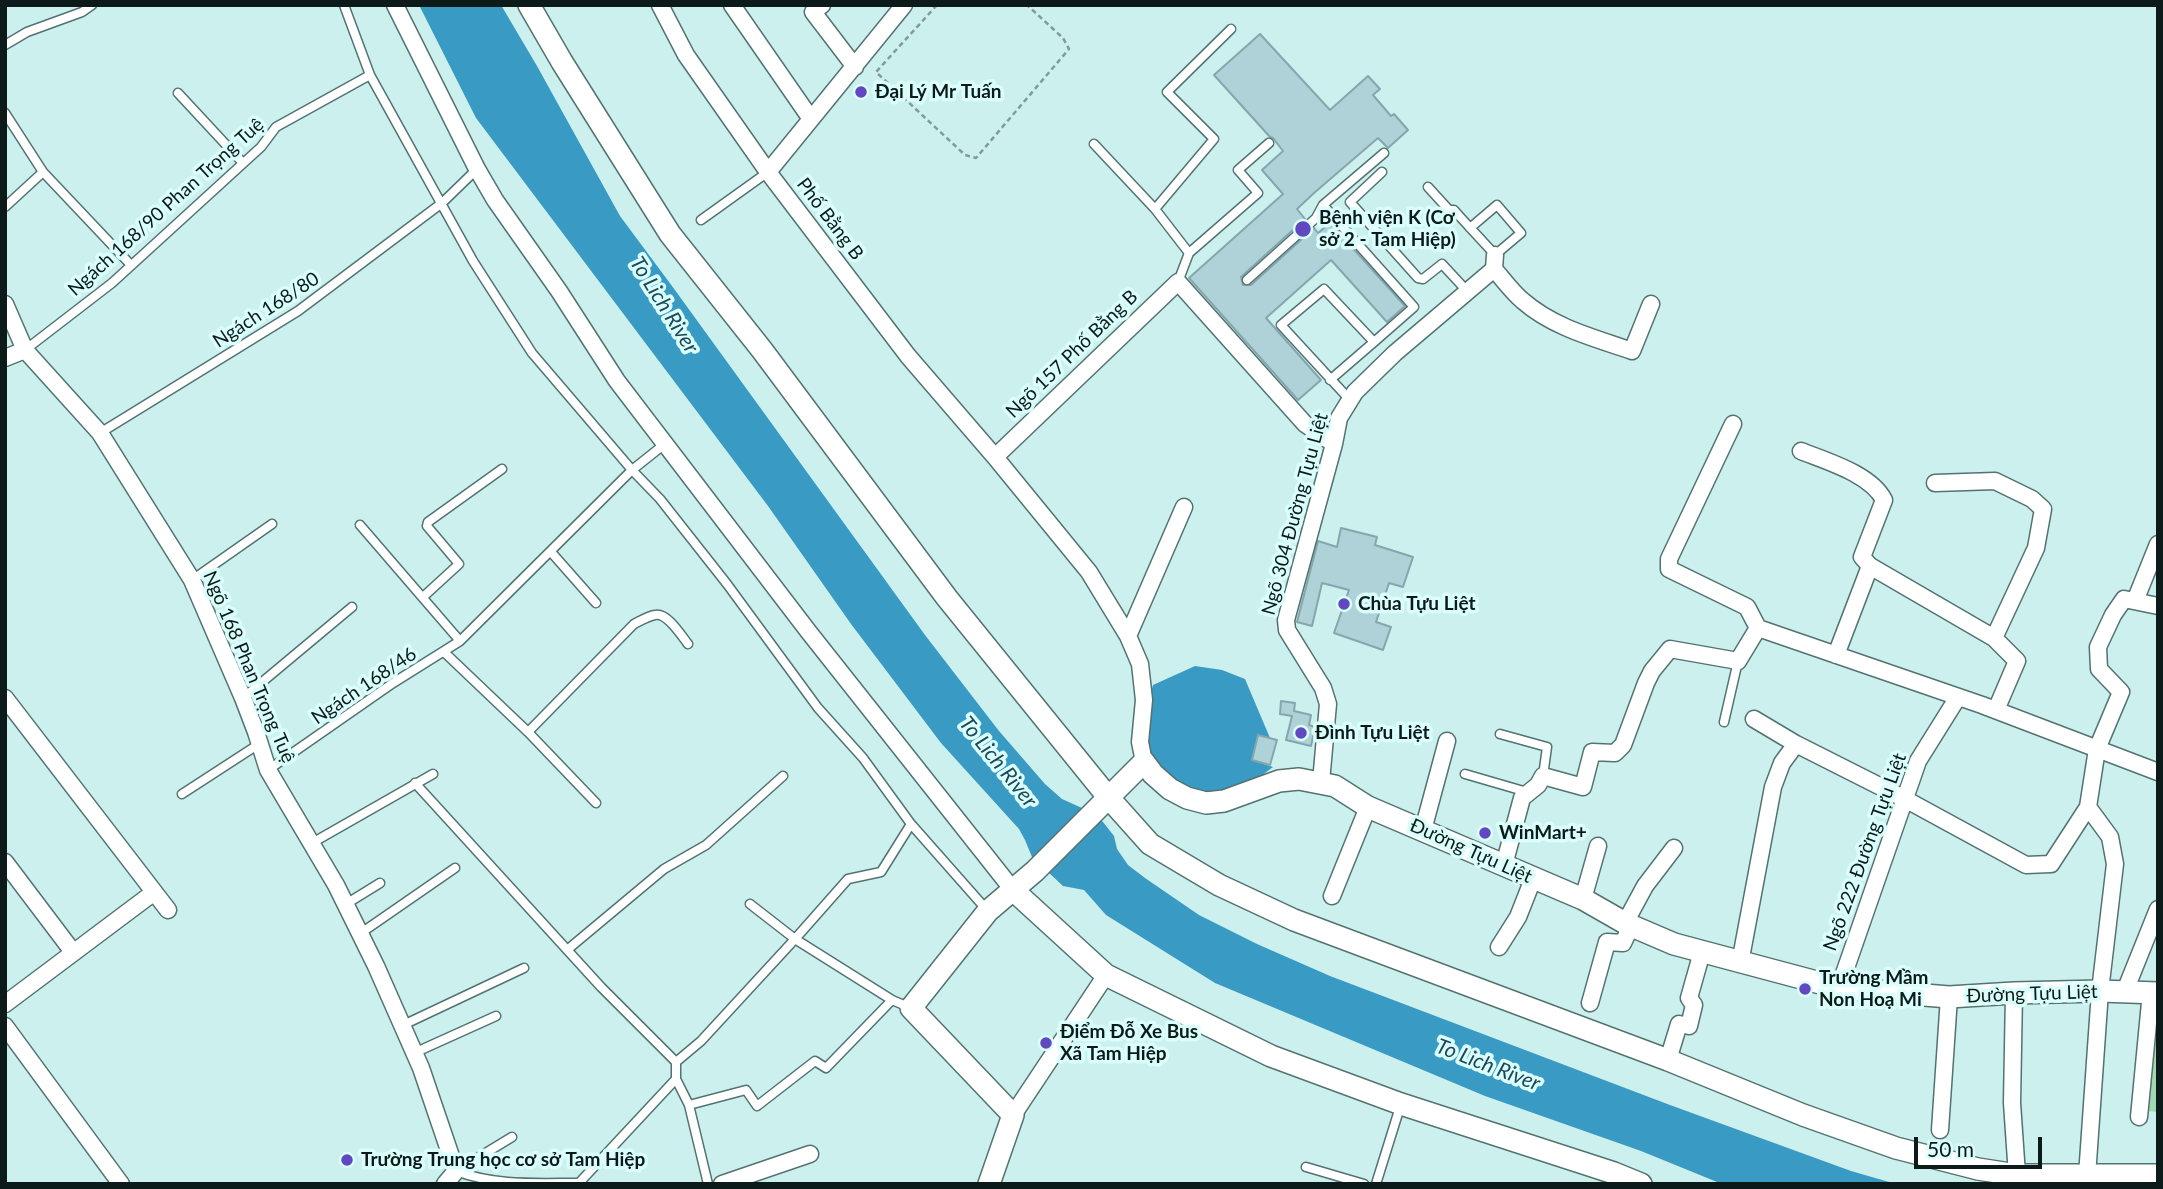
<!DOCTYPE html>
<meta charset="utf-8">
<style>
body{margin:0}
#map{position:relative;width:2163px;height:1189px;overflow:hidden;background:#ccf0ed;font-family:Lato,sans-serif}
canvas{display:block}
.frame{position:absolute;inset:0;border:7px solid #0c1a19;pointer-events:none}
.scale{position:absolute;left:1914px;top:1137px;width:128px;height:32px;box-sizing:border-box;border:4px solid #0c1a19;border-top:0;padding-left:9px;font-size:21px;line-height:24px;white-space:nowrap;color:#0c1a19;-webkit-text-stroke:5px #d9fefb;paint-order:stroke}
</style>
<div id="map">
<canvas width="2163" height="1189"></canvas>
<div class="frame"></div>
<div class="scale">50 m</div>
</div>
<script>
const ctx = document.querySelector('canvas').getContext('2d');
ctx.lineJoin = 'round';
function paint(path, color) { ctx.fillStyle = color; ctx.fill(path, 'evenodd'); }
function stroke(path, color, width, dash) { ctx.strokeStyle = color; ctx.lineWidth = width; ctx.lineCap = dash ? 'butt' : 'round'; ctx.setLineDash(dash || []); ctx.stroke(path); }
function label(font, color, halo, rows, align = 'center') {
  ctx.font = font + ' Lato,sans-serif'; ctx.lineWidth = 7; ctx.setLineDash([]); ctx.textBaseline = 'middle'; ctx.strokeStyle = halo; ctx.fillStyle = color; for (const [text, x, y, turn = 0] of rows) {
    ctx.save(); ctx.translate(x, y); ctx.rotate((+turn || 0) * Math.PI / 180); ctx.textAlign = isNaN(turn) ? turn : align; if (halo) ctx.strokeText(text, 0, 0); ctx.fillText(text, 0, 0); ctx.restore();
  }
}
paint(new Path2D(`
 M2154,1012H2158V1112L2148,1111Z`), '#a3d9b0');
paint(new Path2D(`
 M419,5H501L537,66L620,216L672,286L925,635L999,731L1045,784L1062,799L1082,808L1103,822L1114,836L1117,849L1128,865L1145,878L1199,915L1257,944L1330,976L1670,1105L1851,1171L1896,1184H1722L1641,1151L1485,1096L1215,983L1106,915L1084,890L1063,886L1032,857L1025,840L1019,829L941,743L851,624L768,506L476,118Z
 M1195,666L1222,670L1245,679L1270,738L1262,736L1255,761L1273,767L1253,782L1234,792L1187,796L1149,758L1146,741L1148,701L1153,685Z`), '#399ac3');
const building = new Path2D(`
 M1260,34L1330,110L1368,76L1380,89L1373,95L1391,116L1394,114L1408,130L1388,148L1378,138L1314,193L1297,209L1305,219L1241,277L1243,285H1251L1314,228L1318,233L1330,223L1405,306L1387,322L1331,260L1266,318L1321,380L1298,400L1189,278L1283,194L1262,170L1283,151L1273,138L1270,137L1214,75Z
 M1341,528L1377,537L1375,545L1413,557L1403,587L1389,583L1376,622L1391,627L1383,650L1334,633L1349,590L1322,583L1312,626L1297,622L1318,541L1337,547Z
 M1281,701L1295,703L1294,711L1311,715L1309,725L1315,727L1311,746L1286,740L1292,716L1280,714Z
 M1258,735L1277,740L1270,765L1252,760Z`);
paint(building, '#afd1d8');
stroke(building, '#85a6ac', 2);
const service = new Path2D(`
 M344,5L370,75L473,261L532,353L632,470L660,499L727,584L818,708L863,758L911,824L986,909
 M5,45L27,32L82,12L92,5
 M178,93L243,163
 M5,113L43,172L131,265
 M1094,144L1155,209
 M1382,172L1350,202L1418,278L1423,279L1442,264L1467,291
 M1428,187L1449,210H1454C1467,225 1481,239 1495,255L1521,233L1497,205L1470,228
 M1323,205L1414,307L1374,342
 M5,207L43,172
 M701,220L768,172
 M1189,253L1258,193L1238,170L1269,143
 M1247,280L1316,218L1323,205L1384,153
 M1178,282L1189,253L1155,209L1214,139L1167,92L1231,29
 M25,350L112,283L261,147L276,127L370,75
 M1330,380L1374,342L1324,289L1281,325L1350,400
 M100,433L298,311L442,203L477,169
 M360,525L460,641
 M551,552L596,603
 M192,580L272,524
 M423,597L459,564L427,526L428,522L502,469
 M444,652L528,732L596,803
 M243,698L352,607
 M1724,722L1738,661
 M528,732L634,624C640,621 648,616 655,615C667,612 681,635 688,644
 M1500,734L1547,747L1543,776
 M268,770L393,683L460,641L632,470L666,443
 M1465,774L1527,792
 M415,783L601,987L676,1062
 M182,794L259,744
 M312,843L433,774
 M346,904L380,883
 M750,904L795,939L848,879L881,872L911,824
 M361,933L455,868
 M567,950L664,869L706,845L783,776
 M401,1026L524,968
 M414,1053L496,1016
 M676,1079L689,1105L708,1184
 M689,1105L746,1090L757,1106L815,1061L826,1068L892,1000
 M1306,1167L1364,1184
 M456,1171C496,1186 536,1183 579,1183L676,1079V1062L701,1041L795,939L892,1000L911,1008
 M456,1171L512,1137
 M1376,1184L1400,1107`);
const minor = new Path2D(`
 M395,5L477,169L495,200L559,291L617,381L808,631L1013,890
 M660,5L686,55L768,172L908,356L995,457L1089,572L1128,636L1140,664L1144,700L1140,742L1144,762
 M732,5L811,119
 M822,5L813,12L855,67
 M768,172L904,5
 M1495,255L1494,269C1503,279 1512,292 1523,301C1554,328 1595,338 1632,351L1651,304
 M5,304L25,350L100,433L192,580L243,698L256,732L268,770L336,885L376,966L421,1068L456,1171L445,1184
 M5,358L25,350
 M1733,424L1669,559V569L1747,607L1758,628L1982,705L2158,772
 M1801,451C1826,461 1871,474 1884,500L1862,557L1870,566L1994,638L2017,661L1996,710
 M995,457L1178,282L1305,424L1334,444
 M1935,483L1995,481L2032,499L2043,509L2036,548L1994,638
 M2135,601L2158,544
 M1128,636L1184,507
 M1836,655L1870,566
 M5,698L168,910
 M1754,719L1796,744L1903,798L2026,865L2051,864L2088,807
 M1321,782L1328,704L1323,688L1287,630L1286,620L1334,444L1339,418L1355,392L1395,353L1494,269
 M1423,830L1447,741
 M5,862L73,952
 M1504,865L1522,798L1538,785L1543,776L1583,787L1592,752L1615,753L1623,745L1646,683L1652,671L1670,649L1738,661L1758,628
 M1332,896L1368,807
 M1583,899L1598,846
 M1625,923L1645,886L1674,848
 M1499,947L1518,917L1533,879
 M1740,963L1773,787L1782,763L1796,744
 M1839,988L1918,761L1958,697
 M2125,991L2158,909
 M2014,993L2012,1103L2017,1175
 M1590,1003L1607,942L1623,943L1631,926
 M5,1004L153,893
 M5,1026L121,1184
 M1668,1060L1679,1024L1689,1026L1694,1005L1689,998L1702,952
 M1013,1115L1106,975
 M2139,1117L2151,992
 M1940,1130L1949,997
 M2087,1176L2100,991L2115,864L2110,837L2088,807L2097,749L2121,692L2099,669L2098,647L2113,615L2124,599L2158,606
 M722,1184L810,1154`);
const tertiary = new Path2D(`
 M529,5L562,62L670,234L762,350L947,598L1108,797L1150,844L1219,885L1294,920L1668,1060L1803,1115L1896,1148L1978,1169L2017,1175H2158
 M1013,890L1106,975L1271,1056L1401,1104L1614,1173L1641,1184
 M989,1184L1013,1115L911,1008L988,911L1035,871L1144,762L1153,774L1170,789L1187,798L1206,803L1224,801L1279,781L1299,779L1335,786L1368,807L1583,899L1625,923L1674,944L1839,988L1949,997L2014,993L2100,991L2158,993`);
stroke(service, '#527371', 11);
stroke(minor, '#527371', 19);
stroke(tertiary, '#527371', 24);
stroke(new Path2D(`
 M937,5L876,72L965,155L976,158L1069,49L1063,38L1027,5`), '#809b99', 2.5, [5, 3.5]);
stroke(service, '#fff', 8);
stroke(minor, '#fff', 16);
stroke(tertiary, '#fff', 21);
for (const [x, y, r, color] of [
 [861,92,7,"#6248c0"],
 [1303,229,9,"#6248c0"],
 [1344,604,7,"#6248c0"],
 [1301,733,7,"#6248c0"],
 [1485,833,7,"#6248c0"],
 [1805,989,7,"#6248c0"],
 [1046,1043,7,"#6248c0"],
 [347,1160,7,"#6248c0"]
]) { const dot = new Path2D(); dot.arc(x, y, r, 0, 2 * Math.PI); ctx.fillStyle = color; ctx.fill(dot); stroke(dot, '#d9fefb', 2.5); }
label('bold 19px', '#0c1a19', '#d9fefb', [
 ["Đại Lý Mr Tuấn",875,92],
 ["Bệnh viện K (Cơ",1319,218],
 ["sở 2 - Tam Hiệp)",1319,240],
 ["Chùa Tựu Liệt",1358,604],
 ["Đình Tựu Liệt",1315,733],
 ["WinMart+",1499,833],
 ["Trường Mầm",1819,978],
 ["Non Hoạ Mi",1819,1000],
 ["Điểm Đỗ Xe Bus",1060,1032],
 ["Xã Tam Hiệp",1060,1054],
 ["Trường Trung học cơ sở Tam Hiệp",361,1160]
], 'left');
label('19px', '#0c1a19', '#d9fefb', [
 ["Ngách 168/90 Phan Trọng Tuệ",166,207,-42],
 ["Phố Bằng B",830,219,53],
 ["Ngách 168/80",266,310,-33],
 ["Ngõ 157 Phố Bằng B",1072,354,-44],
 ["Ngõ 304 Đường Tựu Liệt",1295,514,-75],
 ["Ngõ 168 Phan Trọng Tuệ",249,667,67],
 ["Ngách 168/46",364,686,-34],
 ["Đường Tựu Liệt",1471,851,24],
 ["Ngõ 222 Đường Tựu Liệt",1865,852,-70],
 ["Đường Tựu Liệt",2032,994,-2]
]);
label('italic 21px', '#1d4658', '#d9fefb', [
 ["To Lich River",664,305,58],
 ["To Lich River",998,762,51],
 ["To Lich River",1488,1065,21]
]);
</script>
